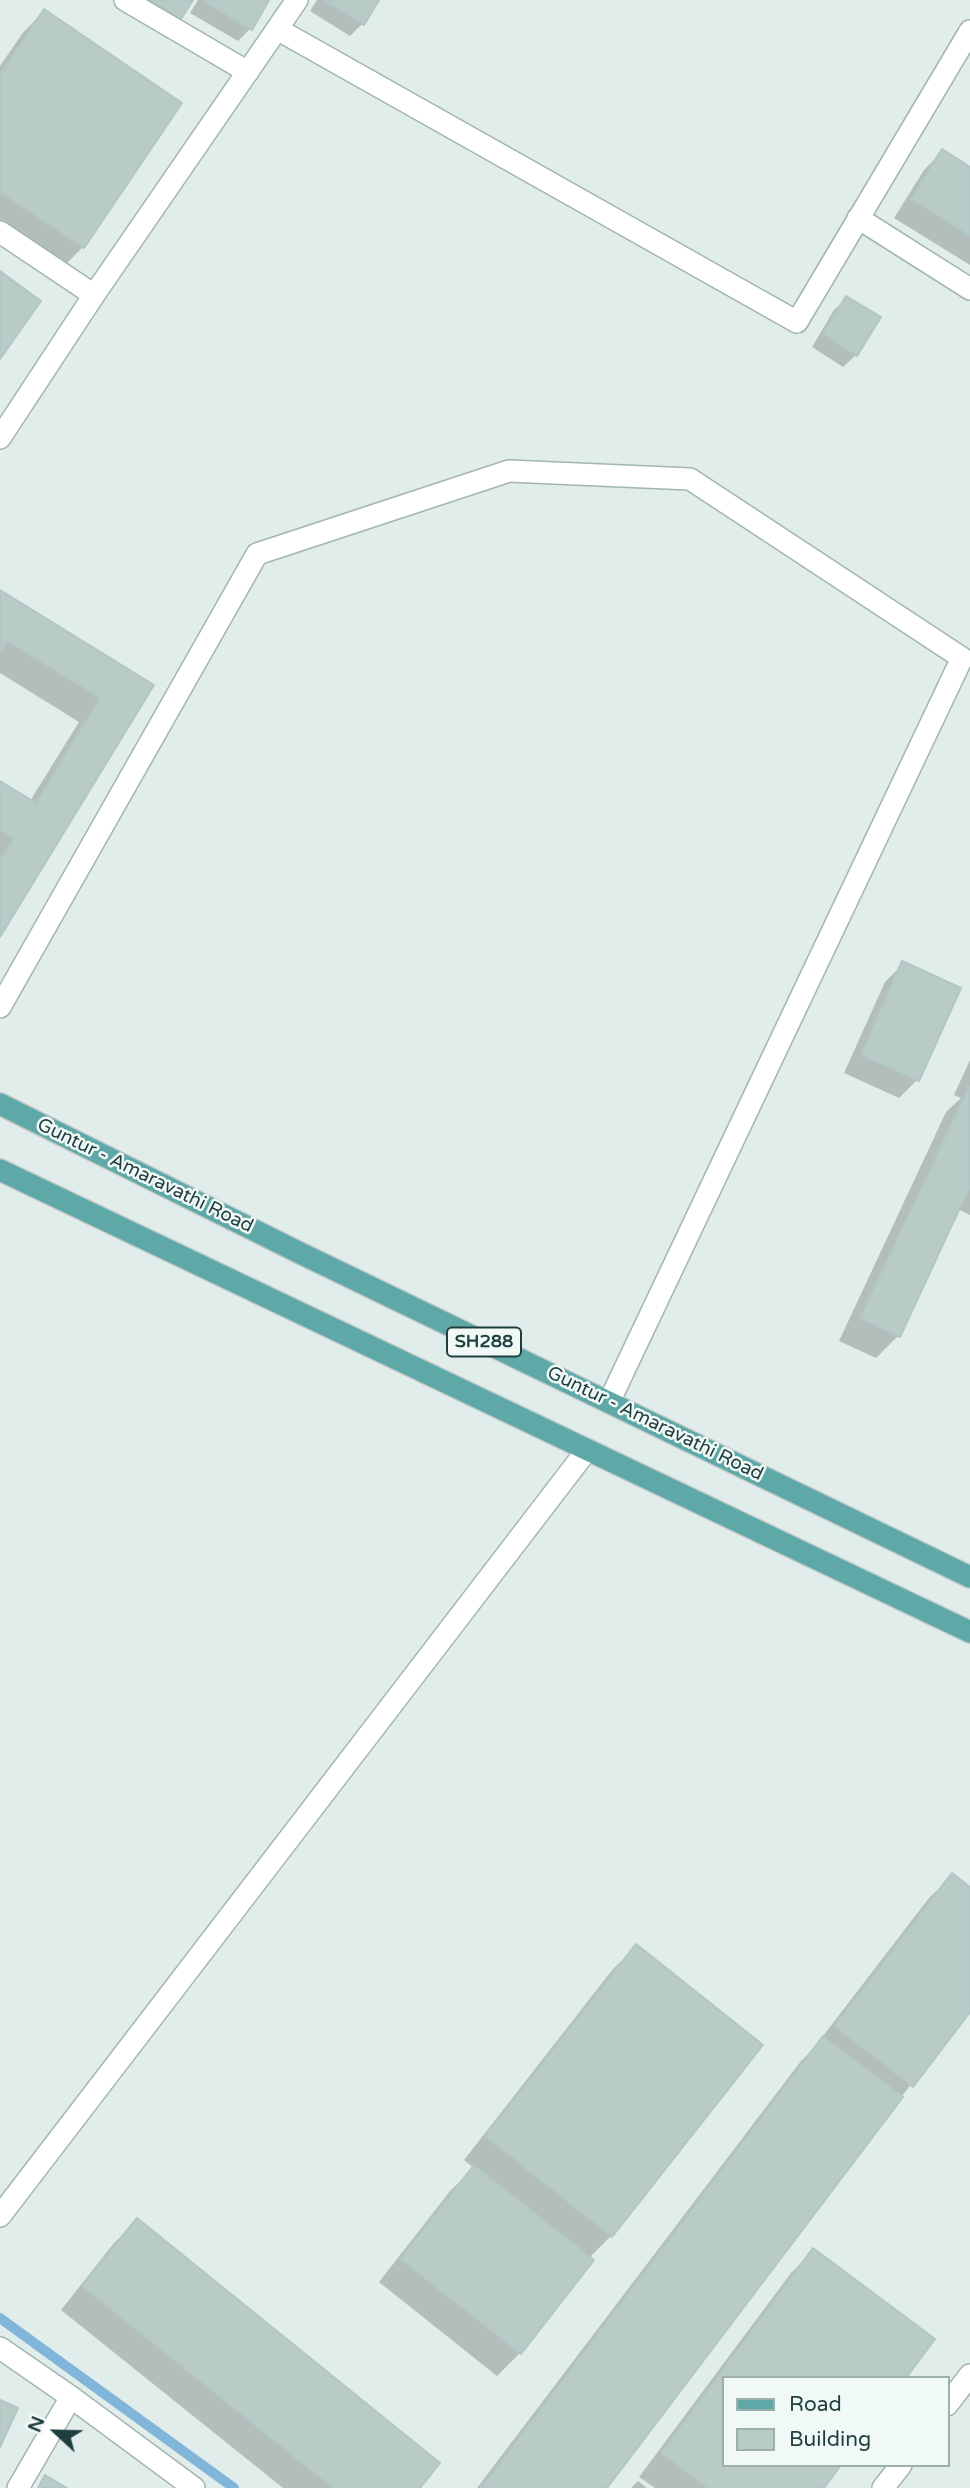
<!DOCTYPE html>
<style>
body{margin:0}
#map{position:relative;width:970px;height:2488px;overflow:hidden;background:#e0edea;font-family:"Varela Round",sans-serif}
canvas{display:block}
.legend{position:absolute;left:722px;top:2376px;width:228px;height:91px;box-sizing:border-box;background:#f1f9f7;border:2px solid #9dafad;margin:0;padding:9px 12px;list-style:none;font-size:21px;color:#1f3f3f}
.legend li{display:flex;align-items:center;gap:14px;height:35px}
.legend b{width:35px;border:2px solid #9dafad}
.north{position:absolute;left:21px;top:2397px;width:70px;height:70px;-webkit-text-stroke:5px #f1f9f7;paint-order:stroke;rotate:292deg;font-size:19px;font-weight:700;line-height:28px;text-align:center;color:#1f3f3f}
.north::after{content:'';display:block;margin:auto;width:24px;height:32px;background:#1f3f3f;clip-path:polygon(50% 0,100% 100%,50% 72%,0 100%)}
</style>
<div id="map">
<canvas width="970" height="2488"></canvas>
<ul class="legend">
<li><b style="height:9px;background:#5fa8a8"></b>Road</li>
<li><b style="height:19px;background:#b8cbc7"></b>Building</li>
</ul>
<div class="north">N</div>
</div>
<script>
const ctx = document.querySelector('canvas').getContext('2d');
ctx.lineJoin = 'round';
function paint(path, color) { ctx.fillStyle = color; ctx.fill(path, 'evenodd'); }
function stroke(path, color, width, dash) { ctx.strokeStyle = color; ctx.lineWidth = width; ctx.lineCap = dash ? 'butt' : 'round'; ctx.setLineDash(dash || []); ctx.stroke(path); }
function label(font, color, halo, rows, align = 'center') {
  ctx.font = font + ' "Varela Round",sans-serif'; ctx.lineWidth = 5; ctx.setLineDash([]); ctx.textBaseline = 'middle'; ctx.strokeStyle = halo; ctx.fillStyle = color; for (const [text, x, y, turn = 0] of rows) {
    ctx.save(); ctx.translate(x, y); ctx.rotate((+turn || 0) * Math.PI / 180); ctx.textAlign = isNaN(turn) ? turn : align; if (halo) ctx.strokeText(text, 0, 0); ctx.fillText(text, 0, 0); ctx.restore();
  }
}
paint(new Path2D(`
 M125,0H191L180,18L168,30Z
 M198,0H267L250,29L238,41L190,13Z
 M317,0H377L362,24L350,36L310,11Z
 M44,11L180,103L83,247L60,270L0,230V66L22,34Z
 M942,152L970,169V265L894,218L924,170Z
 M847,298L856,355L843,367L812,347L834,310Z
 M0,592L152,686L0,934V783L30,801L79,722L0,673Z
 M903,964L917,1080L899,1098L844,1073L885,982Z
 M970,1060V1215L958,1209L898,1336L876,1358L839,1341L946,1112L961,1098L954,1095Z
 M952,1876L970,1890V2009L902,2096L604,2488H477L801,2061L813,2049L929,1898Z
 M636,1947L761,2045L611,2236L589,2258L520,2353L497,2376L379,2282L451,2190L474,2168L464,2160L613,1969Z
 M137,2221L418,2488H283L61,2310L114,2243Z
 M814,2250L723,2378V2465L821,2488H655L639,2477L791,2273Z
 M638,2481L647,2488H631Z`), '#0003');
stroke(new Path2D(`
 M0,2318L234,2488`), '#81b5d9', 10);
const building = new Path2D(`
 M150,0H193L181,19Z
 M201,0H269L252,30Z
 M324,0H379L364,25Z
 M44,9L182,103L84,248L0,192V75Z
 M942,149L970,167V236L911,199Z
 M0,271L41,301L0,359Z
 M846,296L881,317L857,356L823,334Z
 M0,590L154,685L0,937V860L14,839L0,830V781L36,803L100,698L7,641L0,652Z
 M902,961L961,988L919,1081L861,1055Z
 M969,1087L970,1186L900,1337L860,1318Z
 M952,1873L970,1887V2012L913,2087L834,2026Z
 M636,1944L763,2045L612,2237L485,2136Z
 M823,2036L903,2097L607,2488H481Z
 M474,2165L594,2260L521,2354L400,2259Z
 M137,2218L440,2463L420,2488H333L82,2286Z
 M813,2248L935,2339L906,2378H723V2465H841L824,2488H708L661,2453Z
 M0,2400L18,2408L0,2447Z
 M45,2475L67,2488H38Z`);
paint(building, '#b8cbc7');
stroke(building, '#b2c7c4', 2);
const minor = new Path2D(`
 M125,0L248,72
 M277,29L797,322L970,31
 M858,218L970,289
 M0,232L94,295
 M0,438L94,295L297,0
 M0,1007L257,554L509,471L690,479L962,658L609,1402
 M0,2216L587,1450
 M0,2348L71,2397L194,2488
 M947,2405L970,2375
 M18,2488L71,2397
 M883,2488L901,2465`);
const primary = new Path2D(`
 M0,1104L298,1252L970,1577
 M0,1170L970,1632`);
stroke(minor, '#a2b5b3', 24);
stroke(primary, '#c0c9c9', 24);
stroke(minor, '#fff', 21);
stroke(primary, '#5fa8a8', 21);
for (const [x, y, w] of [
 [484,1342,74]
]) { const box = new Path2D(); box.roundRect(x - w / 2, y - 14.5, w, 29, 5); ctx.fillStyle = '#f1f9f7'; ctx.fill(box); stroke(box, '#1f3f3f', 2); }
label('bold 18px', '#1f3f3f', null, [
 ["SH288",484,1342]
]);
label('19px', '#1f3f3f', '#f1f9f7', [
 ["Guntur - Amaravathi Road",145,1176,26],
 ["Guntur - Amaravathi Road",655,1424,26]
]);
</script>
